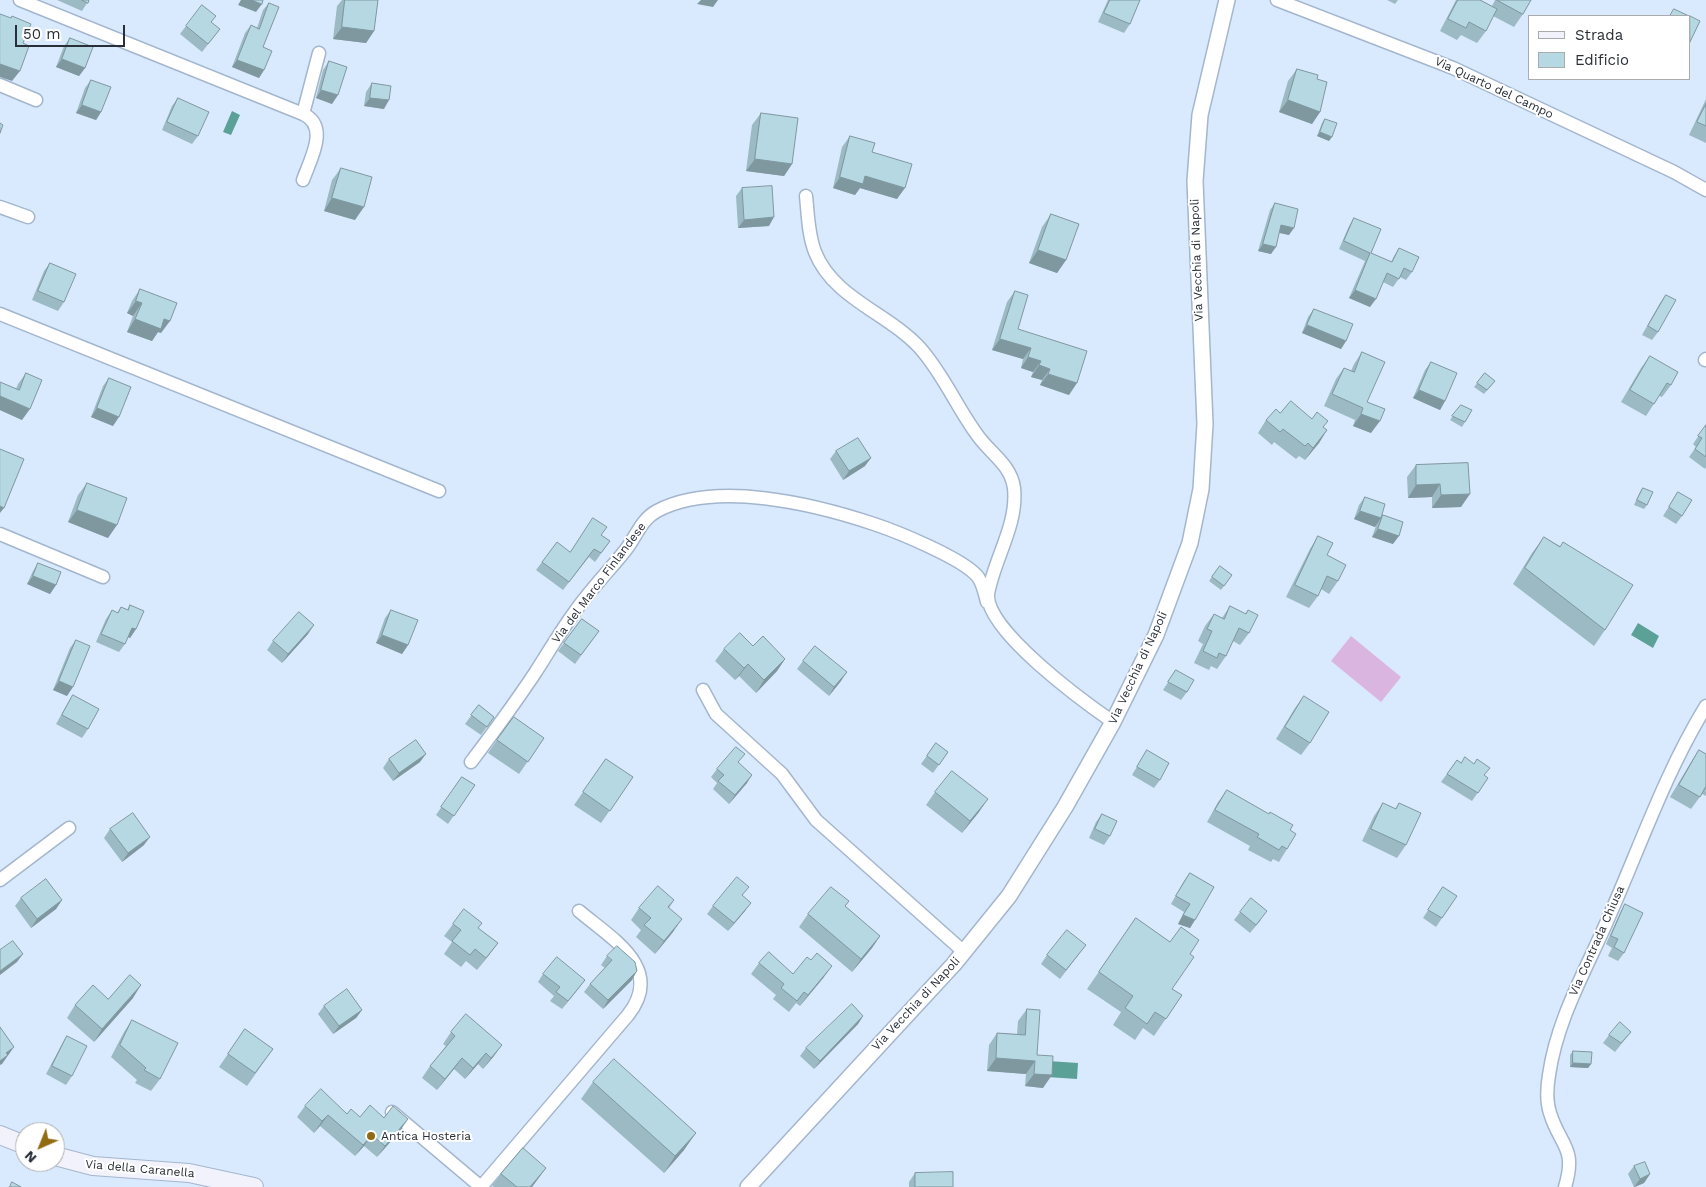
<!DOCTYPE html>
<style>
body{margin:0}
#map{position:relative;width:1706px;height:1187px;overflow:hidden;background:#daeafe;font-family:"Work Sans",sans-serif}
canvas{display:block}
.legend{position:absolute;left:1528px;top:15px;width:162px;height:65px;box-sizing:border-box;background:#fff;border:1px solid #a9acaf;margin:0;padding:6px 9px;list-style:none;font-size:15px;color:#282f38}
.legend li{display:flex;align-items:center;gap:10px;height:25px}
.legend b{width:25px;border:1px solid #a9acaf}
.north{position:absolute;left:15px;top:1122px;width:50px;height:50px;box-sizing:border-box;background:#fff;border:1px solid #a9acaf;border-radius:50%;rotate:224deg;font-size:14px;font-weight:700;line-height:20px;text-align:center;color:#282f38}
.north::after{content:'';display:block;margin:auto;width:18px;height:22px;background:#916a11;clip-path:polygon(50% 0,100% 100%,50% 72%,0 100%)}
.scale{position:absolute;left:15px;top:25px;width:110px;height:22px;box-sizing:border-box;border:2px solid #282f38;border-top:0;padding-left:6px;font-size:15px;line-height:18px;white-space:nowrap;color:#282f38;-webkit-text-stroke:4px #fff;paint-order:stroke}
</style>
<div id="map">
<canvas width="1706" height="1187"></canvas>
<ul class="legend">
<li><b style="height:6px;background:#f2f2fc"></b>Strada</li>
<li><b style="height:14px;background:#b5d8e3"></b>Edificio</li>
</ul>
<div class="north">N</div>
<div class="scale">50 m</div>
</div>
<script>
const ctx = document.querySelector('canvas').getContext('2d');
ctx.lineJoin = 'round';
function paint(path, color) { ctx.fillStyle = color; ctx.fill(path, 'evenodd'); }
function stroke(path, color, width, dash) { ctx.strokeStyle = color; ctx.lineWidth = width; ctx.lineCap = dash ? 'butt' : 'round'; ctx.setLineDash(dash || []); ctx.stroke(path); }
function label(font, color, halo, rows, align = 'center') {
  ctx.font = font + ' "Work Sans",sans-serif'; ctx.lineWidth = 4; ctx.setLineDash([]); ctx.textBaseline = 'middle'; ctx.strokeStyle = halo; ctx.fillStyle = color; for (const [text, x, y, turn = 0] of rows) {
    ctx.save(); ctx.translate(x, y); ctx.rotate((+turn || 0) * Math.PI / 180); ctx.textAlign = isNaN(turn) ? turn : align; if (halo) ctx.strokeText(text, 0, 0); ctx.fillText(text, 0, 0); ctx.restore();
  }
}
paint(new Path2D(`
 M1351,636L1401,677L1381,702L1331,661Z`), '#dab5e0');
paint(new Path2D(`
 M232,111L240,115L231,135L223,132Z
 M1638,623L1659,636L1653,648L1631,635Z
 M1048,1061L1078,1063L1077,1079L1047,1077Z`), '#5ba197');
const minor = new Path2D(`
 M20,0L303,114
 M1277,0L1453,68L1674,172L1706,190
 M0,85L36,100
 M303,180C310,160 330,126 303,114L319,53
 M806,196C808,214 808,234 815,252C833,298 888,313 920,348C944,375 957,408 978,436C991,454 1011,465 1014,488C1018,525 994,559 988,594C985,630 1084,702 1113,722
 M0,207L28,217
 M0,314L439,491
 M1705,360L1706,359
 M0,534L103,577
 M703,690L716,714L782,774L816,820L964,952
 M471,762C493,733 515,703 535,673C548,653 560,632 574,613C589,591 608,572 624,552C636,538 640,520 657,511C716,480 814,504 874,524C898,532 964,559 978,577C983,584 985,594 987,602
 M0,880L69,828
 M392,1112L481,1187L628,1015C665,968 612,939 579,911
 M1565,1187C1577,1147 1560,1146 1550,1113C1546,1101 1547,1087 1549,1075C1557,1019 1586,970 1608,919C1640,847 1665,773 1706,706`);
const tertiary = new Path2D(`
 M748,1187L954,964L1009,896L1065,807L1113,722L1156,635L1190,543L1201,489L1205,424L1195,181L1200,115L1227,0`);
const secondary = new Path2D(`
 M0,1135L25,1145
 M55,1156L93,1166L189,1173L254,1187`);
stroke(minor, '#a3b6ce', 15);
stroke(tertiary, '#a3b6ce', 18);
stroke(secondary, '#a3b6ce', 20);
stroke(minor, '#fff', 12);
stroke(tertiary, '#fff', 15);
stroke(secondary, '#f2f2fc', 18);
paint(new Path2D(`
 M57,0H89L82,11Z
 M342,0H378L374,31L366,43L333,39L337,6Z
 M1108,0H1140L1130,24L1124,33L1098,22Z
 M1387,0H1398L1395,4Z
 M1456,0H1480L1492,6L1495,0H1531L1523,14L1514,27L1493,16L1486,31L1477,43L1461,35L1457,40L1440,31Z
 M269,3L263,47L264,70L259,78L232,67L245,33L251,25L257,28L263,10Z
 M186,26L220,29L202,52L180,34Z
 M70,38L85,68L79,76L56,67L64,46Z
 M329,61L332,104L316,98L323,70Z
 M1297,69L1317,79L1320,112L1312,124L1279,112L1288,81Z
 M91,80L101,112L96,120L76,113L85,88Z
 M372,83L384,109L364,106L366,92Z
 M178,98L198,136L192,144L162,130L172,106Z
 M1706,99V143L1689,135Z
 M761,113L792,164L784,176L746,171L752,125Z
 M1325,119L1329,141L1317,136L1322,123Z
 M850,136L897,199L860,188L855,195L833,188L842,147Z
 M341,168L355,220L324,211L332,180Z
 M742,188L769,226L738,228L736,196Z
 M1275,203L1289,235L1279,233L1271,254L1258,251L1270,210Z
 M1051,214L1066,260L1057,273L1029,263L1042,227Z
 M1354,218L1371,253L1391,262L1394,256L1399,248L1412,272L1406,280L1400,277L1393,287L1383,282L1370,307L1349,298L1365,261L1339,249L1349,226Z
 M50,263L64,302L58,311L32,300L44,271Z
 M140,289L161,333L158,332L152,341L127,332L133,316L127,313L132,301Z
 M1015,291L1018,329L1069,395L1040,385L1042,380L1031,377L1033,372L1021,368L1023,359L992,350L1007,302Z
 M1666,295L1658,332L1652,340L1642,335L1660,303Z
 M1314,309L1346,341L1341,349L1302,333L1308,317Z
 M1362,352L1367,402L1371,433L1353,426L1355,420L1324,406L1336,379L1344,368L1351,371L1354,364Z
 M1650,356L1671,385L1662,397L1659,396L1646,416L1621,402L1641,368Z
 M1431,362L1445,401L1440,410L1413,398L1425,370Z
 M26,373L22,420L0,410V382L16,389L18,384Z
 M1485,373L1495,381L1484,394L1474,387Z
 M109,378L113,426L91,417L103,386Z
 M1461,405L1465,422L1462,427L1450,420Z
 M1280,413L1312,419L1327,430L1319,443L1305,460L1299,456L1296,459L1274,442L1272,445L1258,433L1266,420Z
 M1706,425V467L1705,469L1689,457L1696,447L1693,444Z
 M836,451L865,466L843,480L830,459Z
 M1468,463L1461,507L1432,508V497L1408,498L1407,477L1416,465Z
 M87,483L108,538L68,522L78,495Z
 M1643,488L1647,505L1644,509L1634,505L1640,492Z
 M1678,492L1682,516L1676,524L1663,516Z
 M1365,497L1381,518L1383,515L1393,544L1372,537L1377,523L1375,527L1354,519L1359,505Z
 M601,535L610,541L595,562L589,557L563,590L536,570L542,562L570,552Z
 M1318,536L1338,581L1329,594L1321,589L1318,596L1309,608L1286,597L1310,549Z
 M1544,537L1560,546L1605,630L1594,646L1513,584L1532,553Z
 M38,563L56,585L50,594L27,584L33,571Z
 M1220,566L1232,575L1221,590L1209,581Z
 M130,605L136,629L130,638L128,637L125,644L119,652L96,642L106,619L112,610L117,613L121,607L127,610Z
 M1230,606L1245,614L1248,610L1249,633L1240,645L1233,641L1226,656L1217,669L1211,666L1209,670L1194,663L1203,644L1198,641L1205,626L1214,614L1222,618Z
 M391,610L408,645L402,654L376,643L385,618Z
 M582,619L599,631L575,664L558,651Z
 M308,634L282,663L267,650L273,641Z
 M76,640L67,696L53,690L70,648Z
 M753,646L785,659L777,671L756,693L739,676L735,680L715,661L724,649Z
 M803,661L841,681L829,696L797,669Z
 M1176,670L1187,692L1181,700L1163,690Z
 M73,695L88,729L82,738L56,724L68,703Z
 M1304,696L1310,743L1301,755L1276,739L1295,708Z
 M479,705L494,717L481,735L465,724Z
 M544,738L519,774L488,753L497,740Z
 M936,743L948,752L933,773L921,764Z
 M1147,750L1160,780L1154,788L1132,775Z
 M1699,750L1706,754V796L1702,794L1691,809L1670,797L1691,762Z
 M389,759L420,762L393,781L383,768Z
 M606,759L633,777L601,823L574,805Z
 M1457,760L1488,778L1472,801L1441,782Z
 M739,763L747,783L729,804L713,789L717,783L711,777L717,769Z
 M462,777L475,785L448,824L436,815Z
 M1227,790L1290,830L1287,849L1279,862L1273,859L1271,862L1248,850L1250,846L1207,822L1218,802Z
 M935,792L979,812L962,833L926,805Z
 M1383,803L1395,809L1399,803L1406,845L1397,858L1362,841L1374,816Z
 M1102,814L1110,836L1104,845L1089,838L1096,822Z
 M110,829L144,845L122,862L104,838Z
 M1190,873L1214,887L1190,928L1178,924L1184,912L1171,904L1184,881Z
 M1443,887L1457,896L1436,927L1423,918Z
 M742,896L745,911L728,931L707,914L713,906Z
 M21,898L62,900L56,909L31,928L15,906Z
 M674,900L669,908L673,932L655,954L636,937L641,930L631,920L639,908Z
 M849,901L845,906L880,936L872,948L852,972L799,927L808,914Z
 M1625,904L1624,953L1618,961L1608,956L1612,948L1606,944L1620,913Z
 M1240,912L1261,920L1250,933L1234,920Z
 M1136,918L1170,942L1190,954L1172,989L1182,995L1154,1036L1143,1028L1135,1040L1113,1025L1121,1012L1087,989Z
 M453,924L478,928L498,943L477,970L466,961L461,967L444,954L452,942L444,936Z
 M1086,945L1060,979L1041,964L1047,955Z
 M607,956L632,980L603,1009L584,992L590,984L605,968L601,965Z
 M811,960L824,977L800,1006L796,1003L789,1012L773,999L776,995L751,974L759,963L793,974Z
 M543,974L585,980L562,1009L550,1001L554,996L538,982Z
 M133,998L94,1042L67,1018L75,1005Z
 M324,1006L362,1010L356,1018L333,1034L318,1014Z
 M1027,1009L1037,1055L1043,1088L1025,1086L1026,1074L987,1071L989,1045L997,1033L1017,1034L1018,1021Z
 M863,1016L858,1024L814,1069L800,1056L806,1048Z
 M132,1020L160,1079L151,1091L135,1083L137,1080L111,1057L124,1032Z
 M245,1029L273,1049L247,1086L219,1067Z
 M451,1032L494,1056L483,1069L478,1064L465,1079L454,1069L437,1090L422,1078L430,1066L446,1046L443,1044Z
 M1631,1032L1615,1052L1603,1043L1609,1035Z
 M67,1036L72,1076L66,1085L46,1074L62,1044Z
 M1573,1051L1591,1064L1588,1068L1570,1067V1055Z
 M593,1082L684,1150L664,1173L581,1099Z
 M305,1106L360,1117L384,1118L400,1131L377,1157L364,1146L355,1156L320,1126L314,1133L297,1117Z
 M1634,1166L1650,1174L1644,1183L1635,1187H1634L1628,1174Z
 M546,1168L532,1187H494L492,1186L501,1174Z
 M915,1173L953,1187H909V1182Z`), '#9cbac3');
paint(new Path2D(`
 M241,0H252L262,4L256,12L238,5Z
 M701,0H718L713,7L697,4Z
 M342,27L374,31L366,43L333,39Z
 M62,59L85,68L79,76L56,67Z
 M237,60L264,70L259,78L232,67Z
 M0,64L20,71L12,81L0,77Z
 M321,90L338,95L332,104L316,98Z
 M370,98L389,100L384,109L364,106Z
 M1288,100L1320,112L1312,124L1279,112Z
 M82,105L101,112L96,120L76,113Z
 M1320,132L1332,137L1329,141L1317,136Z
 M755,159L792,164L784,176L746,171Z
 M865,176L905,188L897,199L860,188L855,195L833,188L840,177Z
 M332,198L364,207L355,220L324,211Z
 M774,217L769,226L738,228L744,220Z
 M1281,225L1294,228L1289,235L1276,232Z
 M1263,244L1276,247L1271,254L1258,251Z
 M1038,250L1066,260L1057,273L1029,263Z
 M1355,290L1376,299L1370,307L1349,298Z
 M136,301L142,303L133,316L127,313Z
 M135,319H164L170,321L161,333L158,332L152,341L127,332Z
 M1307,325L1346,341L1341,349L1302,333Z
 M1000,339L1031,348L1023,359L992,350Z
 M1028,357L1041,361L1033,372L1021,368Z
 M1039,365L1050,369L1042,380L1031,377Z
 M1048,374L1077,383L1069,395L1040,385Z
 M1419,390L1445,401L1440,410L1413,398Z
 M0,396L30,409L22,420L0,410Z
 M97,408L119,417L113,426L91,417Z
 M1361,414L1380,421L1371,433L1353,426Z
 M1327,430L1319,443L1305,460L1313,448Z
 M871,458L865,466L843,480L849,471Z
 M1440,484L1432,497L1408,498L1416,485Z
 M1470,494L1461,507L1432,508L1441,495Z
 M0,506L4,508L0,513Z
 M77,510L117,525L108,538L68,522Z
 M1360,511L1381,518L1375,527L1354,519Z
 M1378,529L1399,536L1393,544L1372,537Z
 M33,576L56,585L50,594L27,584Z
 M314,625L308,634L282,663L288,654Z
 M132,628L136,629L130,638L126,636Z
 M382,635L408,645L402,654L376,643Z
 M785,659L777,671L756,693L764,680Z
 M748,664L739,676L735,680L744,668Z
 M847,672L841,681L829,696L834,687Z
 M59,681L73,687L67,696L53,690Z
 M426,754L420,762L393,781L399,773Z
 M752,775L747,783L729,804L735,795Z
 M988,799L979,812L962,833L970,821Z
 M150,837L144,845L122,862L128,853Z
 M62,900L56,909L31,928L37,919Z
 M751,903L745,911L728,931L734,923Z
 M1183,915L1195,920L1190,928L1178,924Z
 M682,919L673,932L655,954L664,941Z
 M880,936L872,948L852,972L861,959Z
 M498,943L489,955L477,970L486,958Z
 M23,954L17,962L0,975V971Z
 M832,966L824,977L800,1006L808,995Z
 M637,971L632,980L603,1009L608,1000Z
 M585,980L579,988L562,1009L568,1001Z
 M141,985L133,998L94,1042L102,1029Z
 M362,1010L356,1018L333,1034L339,1026Z
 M863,1016L858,1024L814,1069L820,1061Z
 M502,1045L494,1056L483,1069L491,1058Z
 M14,1047L2,1064L0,1065V1061L6,1053Z
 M486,1053L478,1064L465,1079L473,1068Z
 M462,1058L454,1069L437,1090L445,1079Z
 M996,1058L1035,1061L1026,1074L987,1071Z
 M1573,1063L1591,1064L1588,1068L1570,1067Z
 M1034,1074L1052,1075L1043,1088L1025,1086Z
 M328,1115L320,1126L314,1133L322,1121Z
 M408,1119L400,1131L377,1157L385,1146Z
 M696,1133L684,1150L664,1173L675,1156Z
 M372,1135L364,1146L355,1156L363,1145Z
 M546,1168L532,1187H530Z
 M1650,1174L1644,1183L1634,1187L1640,1179Z`), '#7f979f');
const building = new Path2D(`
 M82,0H89L88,3Z
 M252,0H263L262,4Z
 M345,0H378L374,31L342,27Z
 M1110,0H1140L1130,24L1104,13Z
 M1458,0H1480L1497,9L1486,31L1469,22L1466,28L1448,19Z
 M1497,0H1531L1523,14Z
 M269,3L279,7L263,47L272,51L264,70L237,60L251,25L259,29Z
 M202,5L216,16L211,22L220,29L208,44L186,26Z
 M1674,9L1689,16H1670Z
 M0,14L11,18L12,16L31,24L23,43L29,46L20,71L0,64Z
 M1690,16L1700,21L1690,42Z
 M70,38L93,47L85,68L62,59Z
 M329,61L347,67L338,95L321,90Z
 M1297,69L1318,75L1317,79L1327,82L1320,112L1288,100Z
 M91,80L111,87L101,112L82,105Z
 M372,83L391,86L389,100L370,98Z
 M178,98L209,112L198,136L167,122Z
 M1706,104V126L1697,122Z
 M761,113L798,118L792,164L755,159Z
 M1325,119L1337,123L1332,137L1320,132Z
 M0,123L3,125L0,133Z
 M850,136L875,143L872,152L912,164L905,188L865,176L863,184L840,177Z
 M341,168L372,177L364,207L332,198Z
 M772,186L774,217L744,220L742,188Z
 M1275,203L1298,209L1294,228L1281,225L1276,247L1263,244Z
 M1051,214L1079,224L1066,260L1038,250Z
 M1354,218L1381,229L1371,253L1392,262L1399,248L1419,257L1412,272L1404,268L1399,279L1387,273L1376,299L1355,290L1370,253L1344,241Z
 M50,263L76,274L64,302L38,291Z
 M140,289L177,303L170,321L164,319L161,329L135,319L142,303L136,301Z
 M1015,291L1028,295L1018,329L1087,351L1077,383L1048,374L1050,369L1039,365L1041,361L1028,357L1031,348L1000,339Z
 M1666,295L1676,300L1658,332L1648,326Z
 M1314,309L1353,324L1346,341L1307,325Z
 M1362,352L1385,362L1367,402L1385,409L1380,421L1361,414L1363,408L1332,394L1344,368L1354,372Z
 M1650,356L1678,372L1671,385L1667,383L1654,404L1630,390Z
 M1431,362L1457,373L1445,401L1419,390Z
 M26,373L42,380L30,409L0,396V382L19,390Z
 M1485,373L1495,381L1487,390L1477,383Z
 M109,378L131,387L119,417L97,408Z
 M1291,401L1312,419L1317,412L1328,421L1323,427L1327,430L1313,448L1308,443L1305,446L1283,429L1280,432L1266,420L1276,409L1280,413Z
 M1461,405L1472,410L1465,422L1452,416Z
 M1706,425V457L1695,449L1702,438L1698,436Z
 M858,438L871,458L849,471L836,451Z
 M0,449L24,459L4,508L0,506Z
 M1468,463L1470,494L1441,495L1440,484L1416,485V465Z
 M87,483L127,498L117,525L77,510Z
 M1643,488L1653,492L1647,505L1637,500Z
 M1678,492L1692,500L1682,516L1669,507Z
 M1365,497L1385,504L1381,518L1360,511Z
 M1383,515L1403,522L1399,536L1378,529Z
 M593,518L607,527L601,535L610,541L601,553L594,549L569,582L542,562L557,542L570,552Z
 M1318,536L1333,543L1327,555L1346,565L1338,581L1327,576L1318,596L1295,585Z
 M1544,537L1560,547L1563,542L1633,585L1605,630L1525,568Z
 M38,563L61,572L56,585L33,576Z
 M1220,566L1232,575L1224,586L1212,577Z
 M130,605L144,611L136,629L132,628L125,644L101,634L112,610L118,613L121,607L128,610Z
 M1230,606L1246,614L1248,610L1258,615L1249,633L1239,628L1226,656L1219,653L1217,658L1203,651L1212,631L1207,629L1214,614L1224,619Z
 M391,610L418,620L408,645L382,635Z
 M299,612L314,625L288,654L273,641Z
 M582,619L599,631L581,655L564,643Z
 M740,633L753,646L763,636L785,659L764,680L748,664L744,668L724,649Z
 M76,640L90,646L73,687L59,681Z
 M815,646L847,672L834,687L803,661Z
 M1176,670L1194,680L1187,692L1168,682Z
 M73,695L99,709L88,729L62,715Z
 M1304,696L1329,712L1310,743L1285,727Z
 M479,705L494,717L487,727L471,715Z
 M514,717L544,738L528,762L497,740Z
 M416,740L426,754L399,773L389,759Z
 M936,743L948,752L939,765L927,756Z
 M736,747L745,754L738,762L752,775L735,795L718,781L724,775L717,769Z
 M1147,750L1169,763L1160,780L1137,767Z
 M1699,750L1706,754V786L1700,797L1679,785Z
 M1465,757L1474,764L1477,759L1490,768L1484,775L1488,778L1478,793L1447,774L1457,760L1461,763Z
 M606,759L633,777L610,811L583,792Z
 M952,771L988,799L970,821L935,792Z
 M462,777L475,785L454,816L441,807Z
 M1227,790L1269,814L1270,812L1293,825L1290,830L1296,834L1287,849L1282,846L1279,850L1257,837L1259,834L1215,810Z
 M1383,803L1396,809L1399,803L1421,813L1406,845L1371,829Z
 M133,813L150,837L128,853L110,829Z
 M1102,814L1117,821L1110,836L1095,829Z
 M1190,873L1214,887L1195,920L1183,915L1190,904L1176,896Z
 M737,877L749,887L742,895L751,903L734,923L713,906Z
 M46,879L62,900L37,919L21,898Z
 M658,886L674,900L668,907L682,919L664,941L644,925L651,918L639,908Z
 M831,887L849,901L845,906L880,936L861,959L808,914Z
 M1443,887L1457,896L1442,918L1428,910Z
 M1251,898L1267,911L1256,925L1240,912Z
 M1625,904L1643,913L1624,953L1614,947L1618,939L1611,936Z
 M464,909L482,923L478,928L498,943L486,958L475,949L470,955L452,941L461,930L453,924Z
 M1136,918L1170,942L1181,927L1199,940L1190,954L1194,957L1172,989L1182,995L1166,1019L1155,1012L1147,1024L1125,1008L1133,996L1099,972Z
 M1067,930L1086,945L1066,970L1047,955Z
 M13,941L23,954L0,971V950Z
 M617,946L635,962L637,971L608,1000L590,984L612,960L607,956Z
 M769,952L793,974L807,957L811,960L817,953L832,966L808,995L804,992L797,1001L781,988L784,984L759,963Z
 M557,957L585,980L568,1001L556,992L560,987L543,974Z
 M130,975L141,985L102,1029L75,1005L93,985L108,999Z
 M347,989L362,1010L339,1026L324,1006Z
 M852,1004L863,1016L820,1061L806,1048Z
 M1027,1009L1040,1010L1037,1055L1053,1056L1052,1075L1034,1074L1035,1061L996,1058L997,1033L1025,1035Z
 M466,1014L502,1045L491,1058L486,1053L473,1068L462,1058L445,1079L430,1066L455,1036L451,1032Z
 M132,1020L178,1043L160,1079L144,1070L146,1068L120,1045Z
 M1620,1022L1631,1032L1621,1043L1609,1035Z
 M0,1027L14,1047L6,1053L8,1055L0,1061Z
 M245,1029L273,1049L255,1073L228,1054Z
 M67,1036L87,1046L72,1076L52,1066Z
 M1573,1051L1592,1052L1591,1064L1573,1063Z
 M614,1059L696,1133L675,1156L593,1082Z
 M321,1089L347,1114L351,1109L360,1117L370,1105L384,1118L393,1106L408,1119L385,1146L372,1135L363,1145L328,1115L322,1121L305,1106Z
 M523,1148L546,1168L530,1187H517L501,1174Z
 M1645,1162L1650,1174L1640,1179L1634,1166Z
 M953,1172V1187H915V1173Z
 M12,1182L21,1187H10Z`);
paint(building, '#b5d8e3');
stroke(building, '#7f979f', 1);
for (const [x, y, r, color] of [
 [371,1136,5,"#916a11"]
]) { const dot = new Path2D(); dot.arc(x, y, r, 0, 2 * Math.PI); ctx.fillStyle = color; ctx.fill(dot); stroke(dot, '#fff', 2); }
label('12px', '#282f38', '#fff', [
 ["Via Quarto del Campo",1494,88,25],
 ["Via Vecchia di Napoli",1197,260,-92],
 ["Via del Marco Finlandese",599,583,-53],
 ["Via Vecchia di Napoli",1138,668,-65],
 ["Via Contrada Chiusa",1597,941,-66],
 ["Via Vecchia di Napoli",916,1004,-47],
 ["Via della Caranella",140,1169,5]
]);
label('12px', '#282f38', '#fff', [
 ["Antica Hosteria",381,1136]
], 'left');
</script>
